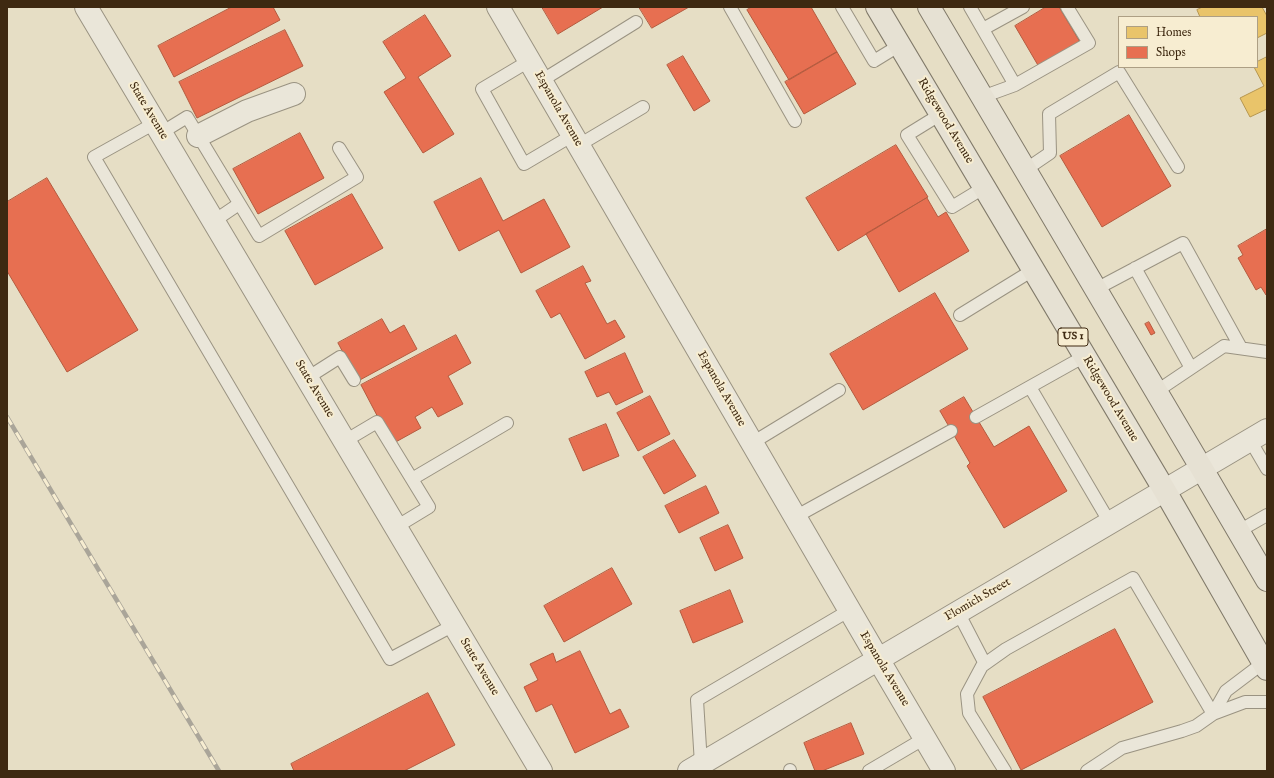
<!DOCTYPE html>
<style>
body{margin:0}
#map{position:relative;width:1274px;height:778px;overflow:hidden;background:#e6dec5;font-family:"IM FELL English",serif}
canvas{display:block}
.frame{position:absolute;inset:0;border:8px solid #3e2911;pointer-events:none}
.legend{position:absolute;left:1118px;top:16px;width:140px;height:52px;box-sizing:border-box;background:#f7edd1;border:1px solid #ad9f84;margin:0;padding:5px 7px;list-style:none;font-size:12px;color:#3e2911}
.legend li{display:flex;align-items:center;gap:8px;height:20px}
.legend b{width:20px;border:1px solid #ad9f84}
</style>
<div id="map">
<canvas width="1274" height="778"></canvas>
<div class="frame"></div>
<ul class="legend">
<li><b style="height:11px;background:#e9c46a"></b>Homes</li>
<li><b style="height:11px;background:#e76f51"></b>Shops</li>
</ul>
</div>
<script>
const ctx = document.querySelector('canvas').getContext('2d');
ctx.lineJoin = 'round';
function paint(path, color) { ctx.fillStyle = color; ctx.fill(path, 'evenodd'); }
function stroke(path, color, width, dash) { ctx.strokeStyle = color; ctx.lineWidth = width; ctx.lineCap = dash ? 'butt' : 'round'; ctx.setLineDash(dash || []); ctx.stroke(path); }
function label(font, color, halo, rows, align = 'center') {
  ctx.font = font + ' "IM FELL English",serif'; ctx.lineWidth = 4; ctx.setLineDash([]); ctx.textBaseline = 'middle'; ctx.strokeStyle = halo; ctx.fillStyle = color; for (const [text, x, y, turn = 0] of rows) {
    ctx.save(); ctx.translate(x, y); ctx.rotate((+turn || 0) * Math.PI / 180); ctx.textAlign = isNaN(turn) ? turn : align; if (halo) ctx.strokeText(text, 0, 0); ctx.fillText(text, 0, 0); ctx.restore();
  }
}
const homes = new Path2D(`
 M1203,7H1262L1267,16V33L1257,38V17H1200L1197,10Z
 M1267,57V109L1250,117L1240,98L1264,86L1254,67H1257V62Z`);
paint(homes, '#e9c46a');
stroke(homes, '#b6964f', 1);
const shops = new Path2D(`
 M232,7H273L280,20L174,77L158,46Z
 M542,7H603L558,34Z
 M639,7H689L652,28Z
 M752,7H811L837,52L789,80L747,10Z
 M1046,7H1059L1080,42L1039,67L1015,26Z
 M425,15L451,56L418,77L454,134L423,153L384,92L406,78L383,42Z
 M285,30L303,66L197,118L179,82Z
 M837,52L856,84L804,114L785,82Z
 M683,56L710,101L694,111L667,65Z
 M1129,115L1171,186L1102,227L1060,156Z
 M300,133L324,178L258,214L233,169Z
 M896,145L928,197L838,251L806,198Z
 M47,178L138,330L67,372L7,271V202Z
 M481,178L503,221L544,199L570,247L521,273L499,230L459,251L434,202Z
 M352,194L383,248L315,285L285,231Z
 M927,198L938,217L946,212L969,251L899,292L866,234Z
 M1267,229V295H1266L1261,287L1256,290L1238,258L1243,255L1238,246Z
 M583,266L591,281L585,283L607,324L615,320L625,337L585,359L560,313L551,318L536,291Z
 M935,293L968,349L863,410L830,354Z
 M382,319L390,333L404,325L417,349L358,381L338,343Z
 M1149,322L1155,333L1151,335L1145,324Z
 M456,335L471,363L448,376L463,404L438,417L432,407L415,417L421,428L392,444L361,385Z
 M625,353L643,392L616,405L609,392L597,397L585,372Z
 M650,396L670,434L638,451L617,413Z
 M964,397L994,447L1029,426L1067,491L1004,528L967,466L970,463L940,411Z
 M606,424L619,456L583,471L569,439Z
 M674,440L696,476L664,494L643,457Z
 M706,486L719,513L679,533L665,506Z
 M728,525L743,558L715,571L700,538Z
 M612,568L632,604L564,642L544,606Z
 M730,590L743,622L693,643L680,611Z
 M1115,629L1153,702L1021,770L983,697Z
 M580,651L610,714L620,709L629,727L575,753L552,704L536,712L524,687L538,680L530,664L553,653L556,662Z
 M428,693L455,745L404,771H294L291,764Z
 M851,723L864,754L822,771H815L804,743Z`);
paint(shops, '#e76f51');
stroke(shops, '#b45a3e', 1);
const service = new Path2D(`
 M730,7L795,121
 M842,7L874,61L900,45
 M970,7L1015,85
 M983,29L1023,7
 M529,61L482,89L524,164L573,135
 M541,81L636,22
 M982,97L1015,85L1089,43L1067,7
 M941,114L907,135L952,207L985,187
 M155,123L94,157L390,659L454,625
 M161,133L187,117L259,236L357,177L339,148
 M579,145L643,107
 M1025,170L1050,153L1049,114L1119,72L1178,167
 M214,221L239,204
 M1135,268L1191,368
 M1096,289L1183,243L1241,348
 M960,315L1033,270
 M307,378L340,357L354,380
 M1030,387L1110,523
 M1157,391L1224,346L1267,352
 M976,417L1085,356
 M1250,440L1267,469
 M345,441L377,422L429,507L396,527
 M752,443L839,390
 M412,479L507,423
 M795,517L951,431
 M1239,531L1267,515
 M958,612L985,664
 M1213,714L1226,691L1263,663
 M701,764L697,700L850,610
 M790,770V771
 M869,771L925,738
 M1005,771L969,713L967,694L982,666L1006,649L1133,578L1213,714
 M1087,771L1122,748L1182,731L1196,726L1213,714L1245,702H1267`);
const minor = new Path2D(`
 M86,7L541,771
 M498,7L878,659L944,771
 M198,136L247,111L294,94`);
const tertiary = new Path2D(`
 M689,771L1267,430`);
const primary = new Path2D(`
 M877,7L1165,491L1267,669
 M929,7L1202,469L1267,580`);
stroke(service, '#9a9382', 14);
stroke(minor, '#9a9382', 24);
stroke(tertiary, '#9a9382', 24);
stroke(primary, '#817a6a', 24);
stroke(service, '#eae6d9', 12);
stroke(minor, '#eae6d9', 22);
stroke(tertiary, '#eae6d9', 22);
stroke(primary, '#e6e1d3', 22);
const rail = new Path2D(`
 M7,417L219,771`);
stroke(rail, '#aaa599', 4.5);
stroke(rail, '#f7edd1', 3, [9]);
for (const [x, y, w] of [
 [1073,337,30]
]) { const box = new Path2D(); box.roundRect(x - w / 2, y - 9, w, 18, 3); ctx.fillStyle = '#f7edd1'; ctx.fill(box); stroke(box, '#3e2911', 1); }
label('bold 11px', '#3e2911', null, [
 ["US 1",1073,337]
]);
label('12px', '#3e2911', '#f7edd1', [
 ["Espanola Avenue",558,109,60],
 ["State Avenue",148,111,59],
 ["Ridgewood Avenue",945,121,59],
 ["State Avenue",314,389,59],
 ["Espanola Avenue",721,389,60],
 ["Ridgewood Avenue",1110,399,59],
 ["Flomich Street",978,600,-30],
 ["State Avenue",479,667,59],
 ["Espanola Avenue",884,669,59]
]);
</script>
